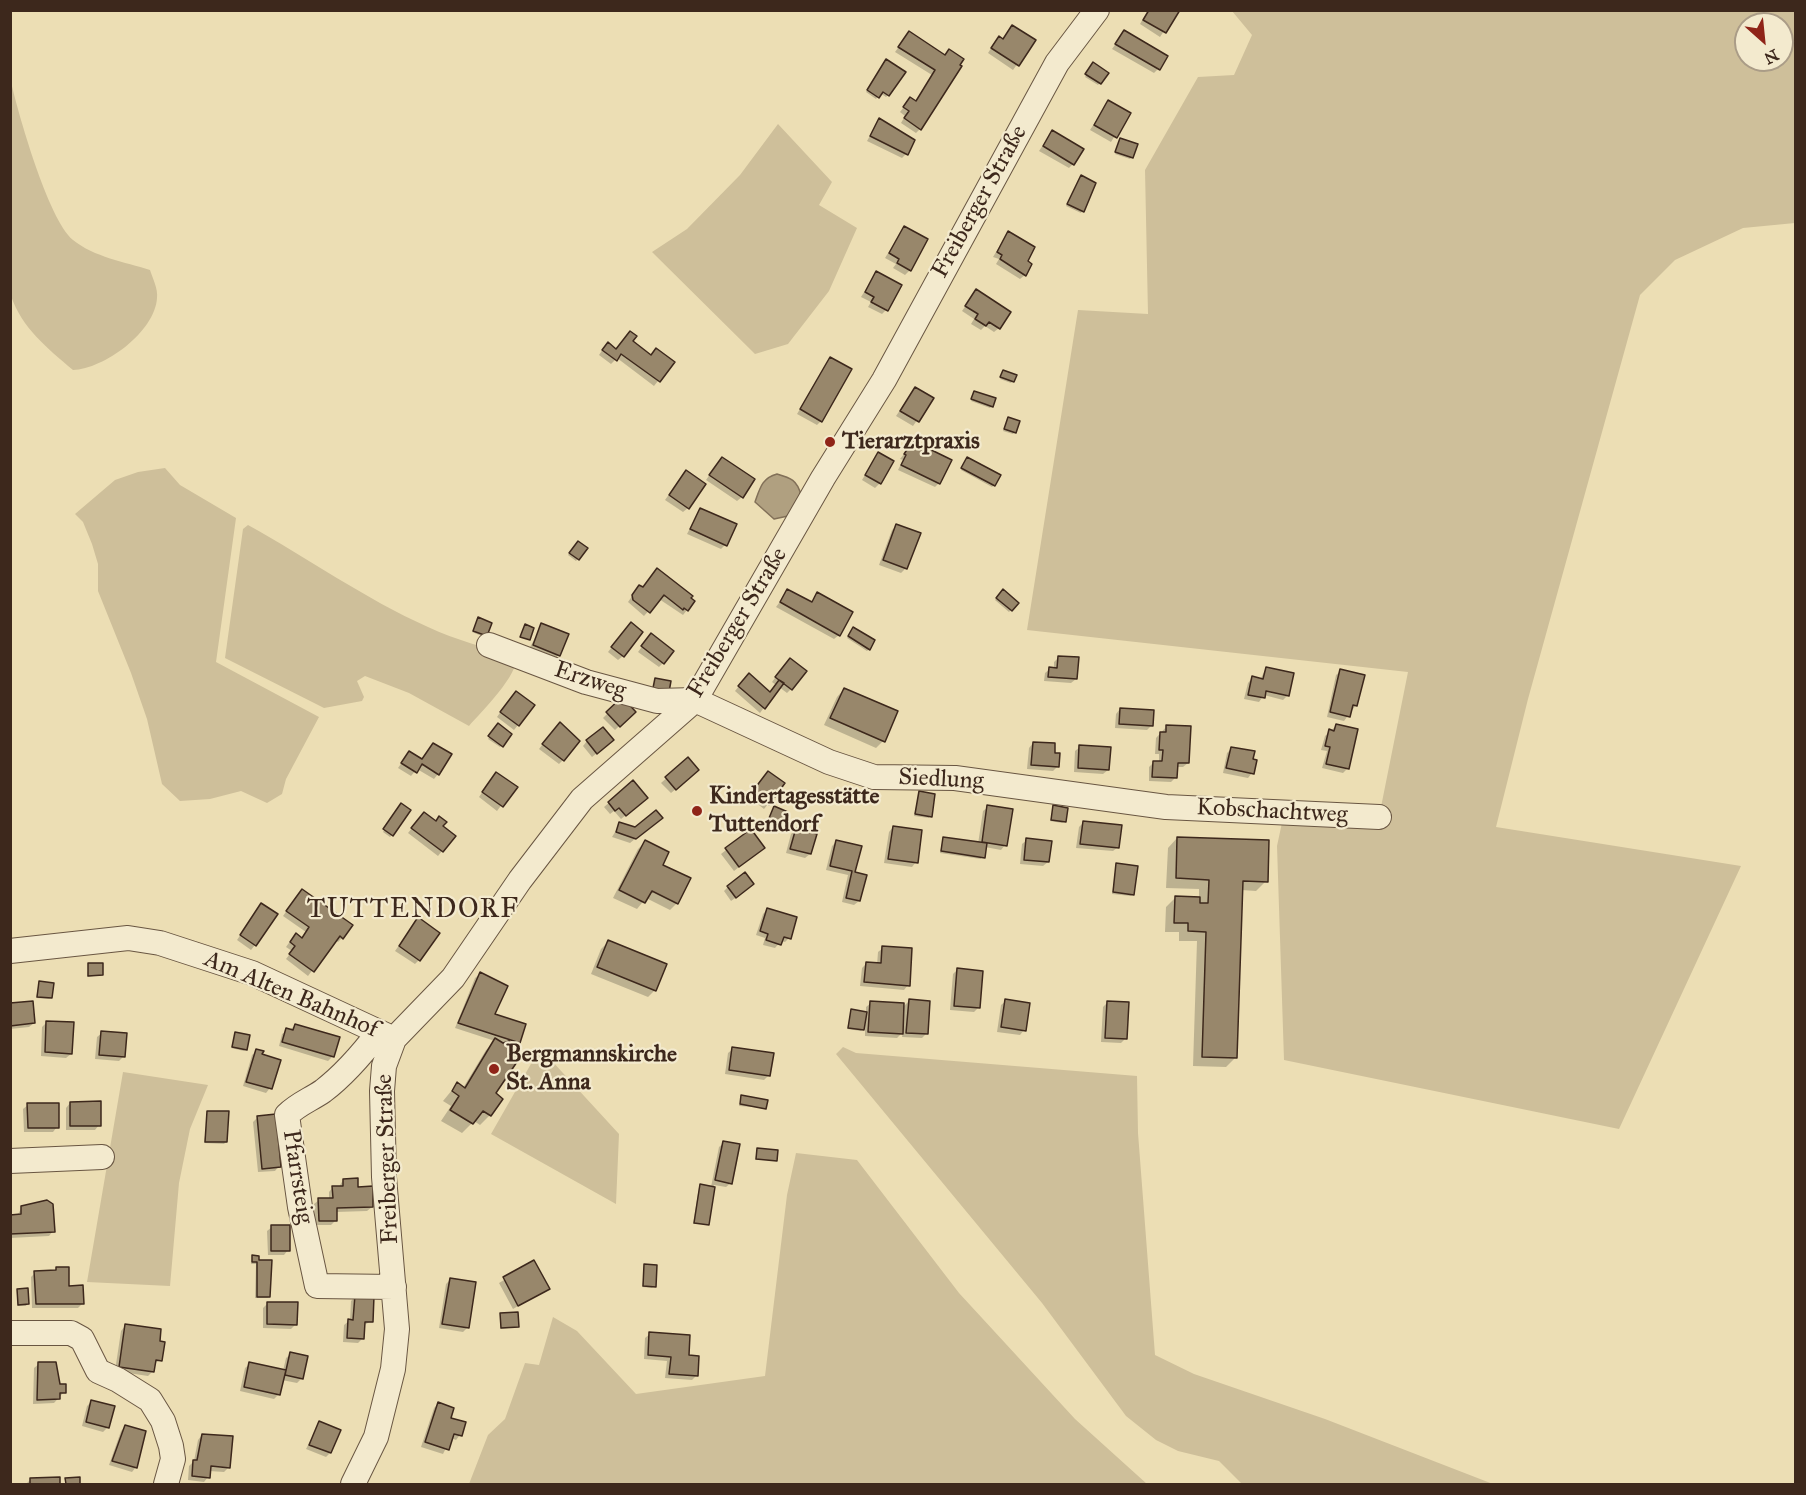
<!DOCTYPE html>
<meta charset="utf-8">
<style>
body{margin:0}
#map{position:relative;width:1806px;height:1495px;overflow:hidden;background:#ecdeb4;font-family:"IM FELL Great Primer",serif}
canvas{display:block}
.frame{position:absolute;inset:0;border:12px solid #3d281c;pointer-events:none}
.north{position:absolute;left:1734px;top:12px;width:60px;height:60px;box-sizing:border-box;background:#f3eace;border:2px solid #aa9c87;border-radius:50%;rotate:153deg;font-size:16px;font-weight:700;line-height:24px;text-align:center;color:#3d281c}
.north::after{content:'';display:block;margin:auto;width:21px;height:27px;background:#8f2418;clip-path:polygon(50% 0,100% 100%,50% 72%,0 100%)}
</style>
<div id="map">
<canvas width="1806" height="1495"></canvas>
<div class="frame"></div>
<div class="north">N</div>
</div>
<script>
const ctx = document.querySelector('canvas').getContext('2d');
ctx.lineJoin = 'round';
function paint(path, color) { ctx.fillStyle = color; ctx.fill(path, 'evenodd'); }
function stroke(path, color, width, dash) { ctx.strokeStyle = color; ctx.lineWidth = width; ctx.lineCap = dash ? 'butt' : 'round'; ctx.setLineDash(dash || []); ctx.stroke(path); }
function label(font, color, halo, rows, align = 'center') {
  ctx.font = font + ' "IM FELL Great Primer",serif'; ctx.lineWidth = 4.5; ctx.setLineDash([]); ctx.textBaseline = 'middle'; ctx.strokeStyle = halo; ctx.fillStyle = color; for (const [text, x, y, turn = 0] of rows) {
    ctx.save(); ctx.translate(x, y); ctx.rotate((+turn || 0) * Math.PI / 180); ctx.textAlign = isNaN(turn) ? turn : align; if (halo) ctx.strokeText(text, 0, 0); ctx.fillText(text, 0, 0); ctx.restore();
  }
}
paint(new Path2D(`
 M1232,11H1795V223L1743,228L1675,260L1640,295L1528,699L1496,827L1741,866L1619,1129L1284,1060L1277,846L1283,818L1378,822L1408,672L1027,630L1078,310L1148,314L1145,170L1198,77L1234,75L1252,35ZM1746,24H1782V60H1746Z
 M10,78C18,113 48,219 73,240C94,257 125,262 150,270C153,279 158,289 157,298C155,332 104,369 73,370C47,348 22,328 11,296Z
 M778,124L832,182L819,205L857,228L829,291L788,344L755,354L652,252L687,229L740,175Z
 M165,468L180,485L236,518L216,662L319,717L286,779L282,794L267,803L241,791L210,799L180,801L162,784L147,719L131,673L98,591V564L92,544L83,522L75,514L115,480L138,472Z
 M248,525C308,558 365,599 428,627C456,640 486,648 516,656C520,674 481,712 469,726L409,693L365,676L357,681L364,697L362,701L324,708L225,658L243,529Z
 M843,1047L856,1053L1137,1076L1138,1133L1155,1355L1194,1374L1325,1419L1493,1484H1242L1219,1461L1178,1451L1156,1440L1126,1416L1042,1303L836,1054Z
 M540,1048L619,1134L616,1204L491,1134Z
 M123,1072L208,1085L190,1129L179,1183L170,1286L87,1282Z
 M796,1153L857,1160L959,1293L1075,1419L1147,1484H469L488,1435L505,1419L525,1363L539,1365L553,1317L577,1331L636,1394L765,1376L787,1195Z`), '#cebf9a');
const water = new Path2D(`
 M777,474C791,478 797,480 801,495L788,516L774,519L755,502C760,488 762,478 777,474Z`);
paint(water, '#b0a080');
stroke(water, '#827058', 1.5);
paint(new Path2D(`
 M1148,10H1178L1160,37L1140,24Z
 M1012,27L1034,41L1013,70L988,53L995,42L999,38L1002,40Z
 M1124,32L1158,69L1154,73L1112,49Z
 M909,33L944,56L949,51L920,129L916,133L901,123L905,116L900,112L910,99L915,102L932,75L895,52Z
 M885,62L888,95L886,97L880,93L876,99L866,92Z
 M1092,66L1107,73L1098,85L1085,77Z
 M1109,101L1129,113L1111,142L1090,130Z
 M879,120L900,130L898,133L906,154L902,158L867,141Z
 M1052,132L1073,164L1069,168L1039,151Z
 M1119,142L1132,157L1130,159L1115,154Z
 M1081,177L1094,183L1081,213L1066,206Z
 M904,228L910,270L905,275L893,268L896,264L885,258Z
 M1008,232L1026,241L1025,275L1020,279L996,264L999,259L993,257Z
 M876,273L886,310L882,314L868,307L871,302L861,297Z
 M976,291L999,328L994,332L985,326L981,330L971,324L974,319L962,311Z
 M631,342L650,356L673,362L654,386L617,358L611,364L599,355L603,349L616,350Z
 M830,359L821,421L817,425L797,414Z
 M1002,373L1013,381L1011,383L1000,379Z
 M915,388L932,399L913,426L896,416Z
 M975,392L992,406L990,408L971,401Z
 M1008,419L1015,432L1013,434L1003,431Z
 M913,443L939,483L935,487L898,470L903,460L900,459Z
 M878,453L880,483L875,488L862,480Z
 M966,460L994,485L992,487L961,470Z
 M717,464L742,497L737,501L706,480Z
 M682,476L688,508L683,512L665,500Z
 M700,509L725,545L721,549L687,534Z
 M897,526L906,568L901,573L879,565L892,530Z
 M576,544L586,548L576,561L568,555Z
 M653,575L687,610L683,615L659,599L644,616L628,602L635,592L643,588Z
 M788,591L810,603L818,594L839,635L834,639L776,607Z
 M1003,591L1017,603L1009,612L995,600Z
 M478,619L490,623L484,637L472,632Z
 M542,625L559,655L554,659L529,649Z
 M626,629L623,656L618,660L608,652Z
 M852,631L869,649L867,651L847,638Z
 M647,640L663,663L659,667L638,652Z
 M1059,657L1076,679L1071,683L1044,681L1045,673L1050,669H1054V662Z
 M785,664L791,689L787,693L779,687L760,713L735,691L744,680L770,693L776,685L772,682Z
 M1266,668L1288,695L1283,700L1264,695L1259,702L1244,699L1248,683L1252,678L1260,680Z
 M1341,671L1356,705L1344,721L1327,717L1336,675Z
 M844,689L883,741L876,748L824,725L837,697Z
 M511,697L518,725L514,730L497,717Z
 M622,699L634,712L615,730L603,718Z
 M1120,709L1152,725L1147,730L1115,728L1116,714Z
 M1167,726L1188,763L1183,767H1176V777L1171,782L1149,781V767L1154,762L1159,763V754H1155L1156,738Z
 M1336,726L1347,769L1343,773L1322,768L1327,751L1321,750L1325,736Z
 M496,727L501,746L500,747L488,739Z
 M555,728L563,760L559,764L539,749Z
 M587,741L607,745L592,757L583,746Z
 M1033,743L1053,754L1058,766L1053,771L1027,769L1029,748Z
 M433,744L438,774L434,779L417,769L411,776L398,768L409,752L421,760Z
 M1080,747L1108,770L1103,774L1074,772L1075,751Z
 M1232,748L1251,761L1252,773L1248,778L1223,773L1227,753Z
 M688,759L693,775L671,793L661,783Z
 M764,777L768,804L764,809L749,797Z
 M492,778L515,787L497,811L479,797Z
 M633,782L641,803L621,819L614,811L610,814L604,807Z
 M919,793L930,816L929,818L914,816Z
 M399,807L392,835L390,837L383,832Z
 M988,807L1005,845L1001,850L985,847L981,859L940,853L943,838L978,844L983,811Z
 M1054,807L1064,822L1062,823L1050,821Z
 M773,810L780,828L778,830L766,825Z
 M420,818L441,827L442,851L438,856L408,833Z
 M656,822L630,843L612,837L620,824L635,829Z
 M1083,823L1118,847L1113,851L1076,848L1079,827Z
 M893,827L916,862L912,867L884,863L889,832Z
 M796,830L810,854L805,858L786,853L791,834Z
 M750,831L758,852L734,871L721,854Z
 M1177,838L1266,881L1256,891L1241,890L1236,1057L1226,1067L1193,1066L1197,941H1179V932H1165L1166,907L1176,897L1199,898V889L1166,888L1168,848Z
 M1027,840L1048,862L1043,866L1020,864L1022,844Z
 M837,841L854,873L859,901L854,905L842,902L848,875L826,870L832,846Z
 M645,842L677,903L670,910L646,898L637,909L613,898L638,849Z
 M1116,865L1133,894L1131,896L1112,894Z
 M728,887L748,889L731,901L724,891Z
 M298,895L342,938L338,942L335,940L308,976L286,959L292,951L286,947L291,940L301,939L306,932L283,916Z
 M257,910L255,945L251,950L237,940Z
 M767,910L789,938L785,942L781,941L775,948L763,945L765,938L756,935L763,914Z
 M414,924L419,960L415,964L395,951Z
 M608,942L655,990L648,997L591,974L601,949Z
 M883,948L908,985L904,990L860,986L862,968L866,964L877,965L878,952Z
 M89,964L101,975L87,977Z
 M957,970L979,1007L974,1012L950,1010L953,974Z
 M480,974L493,1015L519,1042L512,1051L493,1094L490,1115L480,1125L474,1121L462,1133L441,1121L451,1106L443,1101L457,1084L463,1088L486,1050L495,1041L455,1028L475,978Z
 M39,983L51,998L49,999L36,998Z
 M910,1000L926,1034L922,1038L902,1037L903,1032L897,1038L865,1036V1027L861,1031L847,1029L851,1011L866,1013V1007L871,1003L903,1007Z
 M1006,1001L1024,1030L1020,1035L997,1032L1001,1005Z
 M1107,1003L1125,1039L1121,1043L1101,1042L1103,1007Z
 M10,1005L34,1023L29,1027L10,1029Z
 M47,1022L71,1054L66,1058L41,1056L42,1027Z
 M295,1026L333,1056L328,1061L279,1046L282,1034Z
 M102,1033L123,1057L119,1061L95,1059L97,1037Z
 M236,1033L246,1049L244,1051L231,1048Z
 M733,1049L769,1075L764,1080L725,1074L728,1053Z
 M257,1051L270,1088L266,1093L243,1086L252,1055Z
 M742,1097L765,1108L739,1106Z
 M70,1103L99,1125L95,1130H66V1108Z
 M28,1105L57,1127L53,1132H24L23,1109Z
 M208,1112L226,1142L224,1144L204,1143Z
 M258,1117L279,1166L275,1171L258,1172L253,1122Z
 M724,1143L731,1183L726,1187L714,1185L707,1224H693L699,1187H711L719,1147Z
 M757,1150L776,1160H755Z
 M343,1180L357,1188L372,1207L367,1211L336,1212V1220L331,1225H315L314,1204L319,1200H329V1192L333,1187H339Z
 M22,1207L53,1231L49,1236L10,1238V1216H17Z
 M272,1227L288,1250L284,1255H268L267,1231Z
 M253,1257H258L269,1297L267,1298H255L256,1264H251Z
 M534,1262L548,1288L513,1309L499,1283Z
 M645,1266L654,1286L652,1288L642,1287Z
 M67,1268L68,1287L82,1304L78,1308H32L31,1277L35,1273Z
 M450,1280L468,1327L463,1332L439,1328L446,1284Z
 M18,1290L27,1304L26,1306H17Z
 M355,1297L371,1321L363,1326V1338L358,1343L343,1342L344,1325L350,1320L351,1301Z
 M268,1303L296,1324L291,1329L263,1328V1308Z
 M501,1314L517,1327L500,1329Z
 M125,1326L158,1343L161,1360L153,1364V1371L148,1376L115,1371L121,1331Z
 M650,1334L688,1357L696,1376L692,1380L665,1378L667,1361L644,1359L645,1338Z
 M291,1354L302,1378L297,1383L282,1380L279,1394L274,1399L240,1391L245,1368L250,1364L283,1371L286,1358Z
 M39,1364L64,1392L54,1403L33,1404L34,1368Z
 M92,1401L108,1427L103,1432L82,1426L87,1406Z
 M438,1404L460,1435L456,1440L451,1438L443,1454L421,1447L434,1408Z
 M320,1422L330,1453L326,1457L306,1449Z
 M125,1427L136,1467L132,1472L109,1465L121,1431Z
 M202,1435L229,1467L224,1472L209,1471L208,1477L204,1482L188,1480L189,1466L194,1461L198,1440Z
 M58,1478V1484H26L31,1479Z`), '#0003');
const building = new Path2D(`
 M1149,10H1180L1166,33L1143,20Z
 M1012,25L1036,40L1019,66L991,48L999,36L1003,39Z
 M1124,30L1168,56L1160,70L1115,44Z
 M909,31L945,55L949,49L964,59L960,65L962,66L921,130L904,118L909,111L903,107L910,97L916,101L935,70L898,47Z
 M886,59L906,72L889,96L883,92L879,98L867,90Z
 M1093,62L1109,73L1101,84L1085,74Z
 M1108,100L1131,113L1117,138L1094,125Z
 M879,118L915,140L908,155L870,136Z
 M1052,130L1084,149L1074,165L1043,146Z
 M1120,138L1138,144L1133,158L1115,152Z
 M1081,175L1096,183L1084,212L1067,204Z
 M904,226L928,239L911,271L897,263L899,259L889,253Z
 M1008,231L1035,247L1028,261L1032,264L1026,276L1000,259L1002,255L997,252Z
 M876,271L902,285L888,311L871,302L874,297L865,292Z
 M976,289L1011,312L1000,329L989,322L986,326L975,319L978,314L965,306Z
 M630,331L637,336L633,341L651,355L656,348L675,362L660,382L621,354L617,361L602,350L608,342L616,349Z
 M830,357L852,369L822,422L800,409Z
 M1003,370L1017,375L1014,382L1000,377Z
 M915,387L934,398L919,422L900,411Z
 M974,391L996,398L993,407L971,399Z
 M1008,417L1020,421L1016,433L1004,429Z
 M913,441L952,460L940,484L901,465L906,455L904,454Z
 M878,452L894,461L881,484L865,475Z
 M722,457L755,479L743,498L709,475Z
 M967,457L1001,475L995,486L961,468Z
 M686,470L706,484L689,509L669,495Z
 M700,508L737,524L727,546L690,529Z
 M896,524L921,533L907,569L883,560Z
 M578,541L588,548L579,560L569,553Z
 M657,568L693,596L691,598L695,601L688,611L684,608L683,610L664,595L650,613L633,600L632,595L639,585L643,587Z
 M787,589L812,602L817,592L853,612L840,636L780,602Z
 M1003,589L1019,603L1012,611L996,598Z
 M478,617L492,623L487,636L473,631Z
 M631,622L643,632L624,657L611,647Z
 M541,623L569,634L560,656L533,645Z
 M525,624L534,628L530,640L520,637Z
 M853,627L875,640L870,650L848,636Z
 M651,633L674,651L664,664L641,646Z
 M1058,656L1079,657L1077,679L1048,677L1049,667L1057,668Z
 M790,658L807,671L792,690L775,677Z
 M1266,667L1294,673L1289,696L1266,691L1265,698L1248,695L1252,676L1263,679Z
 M1340,669L1365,675L1357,706L1353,705L1350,717L1330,712Z
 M749,673L770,692L779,680L784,683L765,709L738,686Z
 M655,678L671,681L669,692L653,688Z
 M844,688L898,711L885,742L830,718Z
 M516,691L535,705L519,726L500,712Z
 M622,697L636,712L620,727L606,712Z
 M1120,708L1154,710L1153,726L1119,724Z
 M560,722L580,741L564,761L542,744Z
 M498,723L512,734L503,747L488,736Z
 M1336,724L1358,729L1349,769L1326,764L1330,747L1325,746L1329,729L1334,731Z
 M1166,725L1191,726L1189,763H1178L1177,778L1152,777L1153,761H1162L1163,750H1159L1160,732H1166Z
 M603,727L614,740L597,754L586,740Z
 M1033,742L1055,743V753H1060L1059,767L1031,765Z
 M433,743L452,754L439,775L422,764L417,773L401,763L409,751L422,759Z
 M1079,745L1111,747L1109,770L1078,768Z
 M1231,747L1255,751L1253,759L1257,760L1254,774L1226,768Z
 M688,757L699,770L676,790L665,777Z
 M768,771L785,783L769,805L752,792Z
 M496,772L518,787L503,807L482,792Z
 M633,780L648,798L626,816L619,808L615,811L608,802Z
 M919,791L935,794L932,817L915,814Z
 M401,803L411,810L393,836L383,829Z
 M987,805L1013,809L1007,846L982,842Z
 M1053,805L1068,808L1066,822L1051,820Z
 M774,806L788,812L781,829L767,823Z
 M656,810L663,818L636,839L616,832L619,822L635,827Z
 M424,812L436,821L439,816L447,822L443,826L456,836L443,852L411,828Z
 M1083,821L1122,825L1119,848L1080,844Z
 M893,826L922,830L918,863L888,859Z
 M796,828L817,834L811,854L790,849Z
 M751,829L765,848L739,867L725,848Z
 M943,837L987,843L985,858L941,851Z
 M1177,837L1269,840L1268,882L1243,881L1237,1058L1202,1057L1206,932L1188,931V923H1174L1175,896L1200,897V903H1208L1209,880L1176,878Z
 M1026,838L1052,841L1049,862L1024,860Z
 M645,840L669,852L663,865L691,878L678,904L652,891L645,903L619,890Z
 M836,840L862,846L855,872L867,875L860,901L846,898L852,871L830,866Z
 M1116,863L1138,866L1134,895L1113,892Z
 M745,872L754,884L736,898L727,886Z
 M302,889L353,925L343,939L340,936L314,972L289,954L295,946L290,942L296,933L302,938L309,927L286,911Z
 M261,903L278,914L256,946L240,935Z
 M767,908L797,917L791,939L784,937L781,945L766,940L768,934L760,931Z
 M418,917L440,933L420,961L399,946Z
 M608,940L667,964L656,991L597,967Z
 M882,946L912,948L910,986L864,982L866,962L881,963Z
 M88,963H103V975L88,976Z
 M957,968L983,971L980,1008L954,1006Z
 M480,972L508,986L495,1014L526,1024L520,1043L458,1023Z
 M39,981L54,983L52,998L37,997Z
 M909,999L930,1001L928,1034L906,1033Z
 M1005,999L1030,1003L1026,1031L1001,1027Z
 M33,1001L35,1023L10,1026V1003Z
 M870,1001L904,1003L903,1034L868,1032Z
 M1107,1001L1129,1002L1127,1039L1105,1038Z
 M851,1009L867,1012L864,1030L848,1028Z
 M46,1021L74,1022L72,1054L45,1052Z
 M295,1024L340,1037L334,1057L282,1042L286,1028L293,1030Z
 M101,1031L127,1033L125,1057L99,1055Z
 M235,1032L250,1035L247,1050L232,1047Z
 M495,1038L503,1043L509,1041L515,1048L514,1051L521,1056L496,1093L503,1099L491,1116L483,1111L473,1124L450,1110L459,1096L452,1091L457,1082L465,1088Z
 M732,1047L774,1053L770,1076L729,1070Z
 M256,1049L264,1051L262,1054L281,1060L272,1089L246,1082Z
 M741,1095L768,1100L766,1109L740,1104Z
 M101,1101V1126H70V1102Z
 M27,1103H59V1128H28Z
 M207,1111H229L227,1142H205Z
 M276,1114L281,1167L262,1169L257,1116Z
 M723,1141L740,1144L732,1184L715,1180Z
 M757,1148L778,1150L777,1161L756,1159Z
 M358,1178V1187L373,1186V1207L337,1208V1221H319L318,1198H333L332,1186H343V1179Z
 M700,1184L715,1187L709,1225L694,1223Z
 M47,1200L53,1204L55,1232L10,1234V1215L21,1214V1206Z
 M271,1225H290V1251H271Z
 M252,1255L259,1256V1260H272L270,1297H257V1262H252Z
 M534,1260L550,1289L518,1306L503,1277Z
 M644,1264L657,1265L656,1287L643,1286Z
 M56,1267H69V1286L83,1285L84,1304H36L34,1271L56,1270Z
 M450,1278L476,1282L469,1328L442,1324Z
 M28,1288L29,1304L18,1305L17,1289Z
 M355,1295L374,1296L373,1322H365L364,1339L347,1338L348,1319L353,1320Z
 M267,1302H298L297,1325L267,1324Z
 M518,1312L519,1327L501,1328L500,1313Z
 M125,1324L161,1329L160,1341L165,1342L162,1361L156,1360L154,1372L119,1367Z
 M649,1332L690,1335L689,1355L699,1356L698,1376L669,1374L671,1357L648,1355Z
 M290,1352L308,1356L303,1379L285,1375Z
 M38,1362H56L60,1384H66V1393H60V1399L37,1400Z
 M249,1362L286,1370L280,1395L244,1387Z
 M91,1400L115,1406L109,1428L86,1422Z
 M438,1402L454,1408L451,1418L466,1422L462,1436L454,1434L449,1450L425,1442Z
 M319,1421L341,1430L331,1453L309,1445Z
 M125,1425L146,1431L137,1468L112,1461Z
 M202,1434L233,1436L230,1468L211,1466L210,1478L192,1476L193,1460H197Z
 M60,1477V1484H30V1478Z
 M80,1477V1484H66L65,1478Z`);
paint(building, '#98876b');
stroke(building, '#3d281c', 1.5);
const minor = new Path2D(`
 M489,645L586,682L657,701L695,700L829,762L874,777L955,778L1166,807L1379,817
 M10,951L128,938L160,943L252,973L394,1039
 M379,1032C363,1053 344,1075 323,1091C310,1100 298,1104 287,1115L300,1207L317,1286L394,1287
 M10,1161L102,1157
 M10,1333H71L82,1339L98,1371L118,1380L150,1400L163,1421L171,1446L173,1459L166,1484
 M353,1484L376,1437L393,1369L397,1329L384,1177L382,1091L384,1066L394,1039L453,978L520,880L582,799L695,700L823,478L884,380L1057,63L1097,10`);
stroke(minor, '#695642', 26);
stroke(minor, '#f3eace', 24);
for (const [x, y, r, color] of [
 [830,442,6,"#8f2418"],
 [697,811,6,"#8f2418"],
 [494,1069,6,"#8f2418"]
]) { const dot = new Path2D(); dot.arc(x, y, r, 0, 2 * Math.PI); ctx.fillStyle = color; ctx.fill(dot); stroke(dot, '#f3eace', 2); }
label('24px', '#3d281c', '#f3eace', [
 ["Freiberger Straße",980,202,-61],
 ["Freiberger Straße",738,623,-59],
 ["Erzweg",590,681,18],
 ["Siedlung",941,780,3],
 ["Kobschachtweg",1272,812,3],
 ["Am Alten Bahnhof",291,995,23],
 ["Freiberger Straße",388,1159,-92],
 ["Pfarrsteig",297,1177,81]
]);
label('bold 24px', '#3d281c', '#f3eace', [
 ["Tierarztpraxis",842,442],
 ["Kindertagesstätte",709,797],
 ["Tuttendorf",709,825],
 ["Bergmannskirche",506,1055],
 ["St. Anna",506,1083]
], 'left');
ctx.letterSpacing = '1.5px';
label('27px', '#3d281c', '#f3eace', [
 ["TUTTENDORF",413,910]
]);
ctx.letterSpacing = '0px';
</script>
